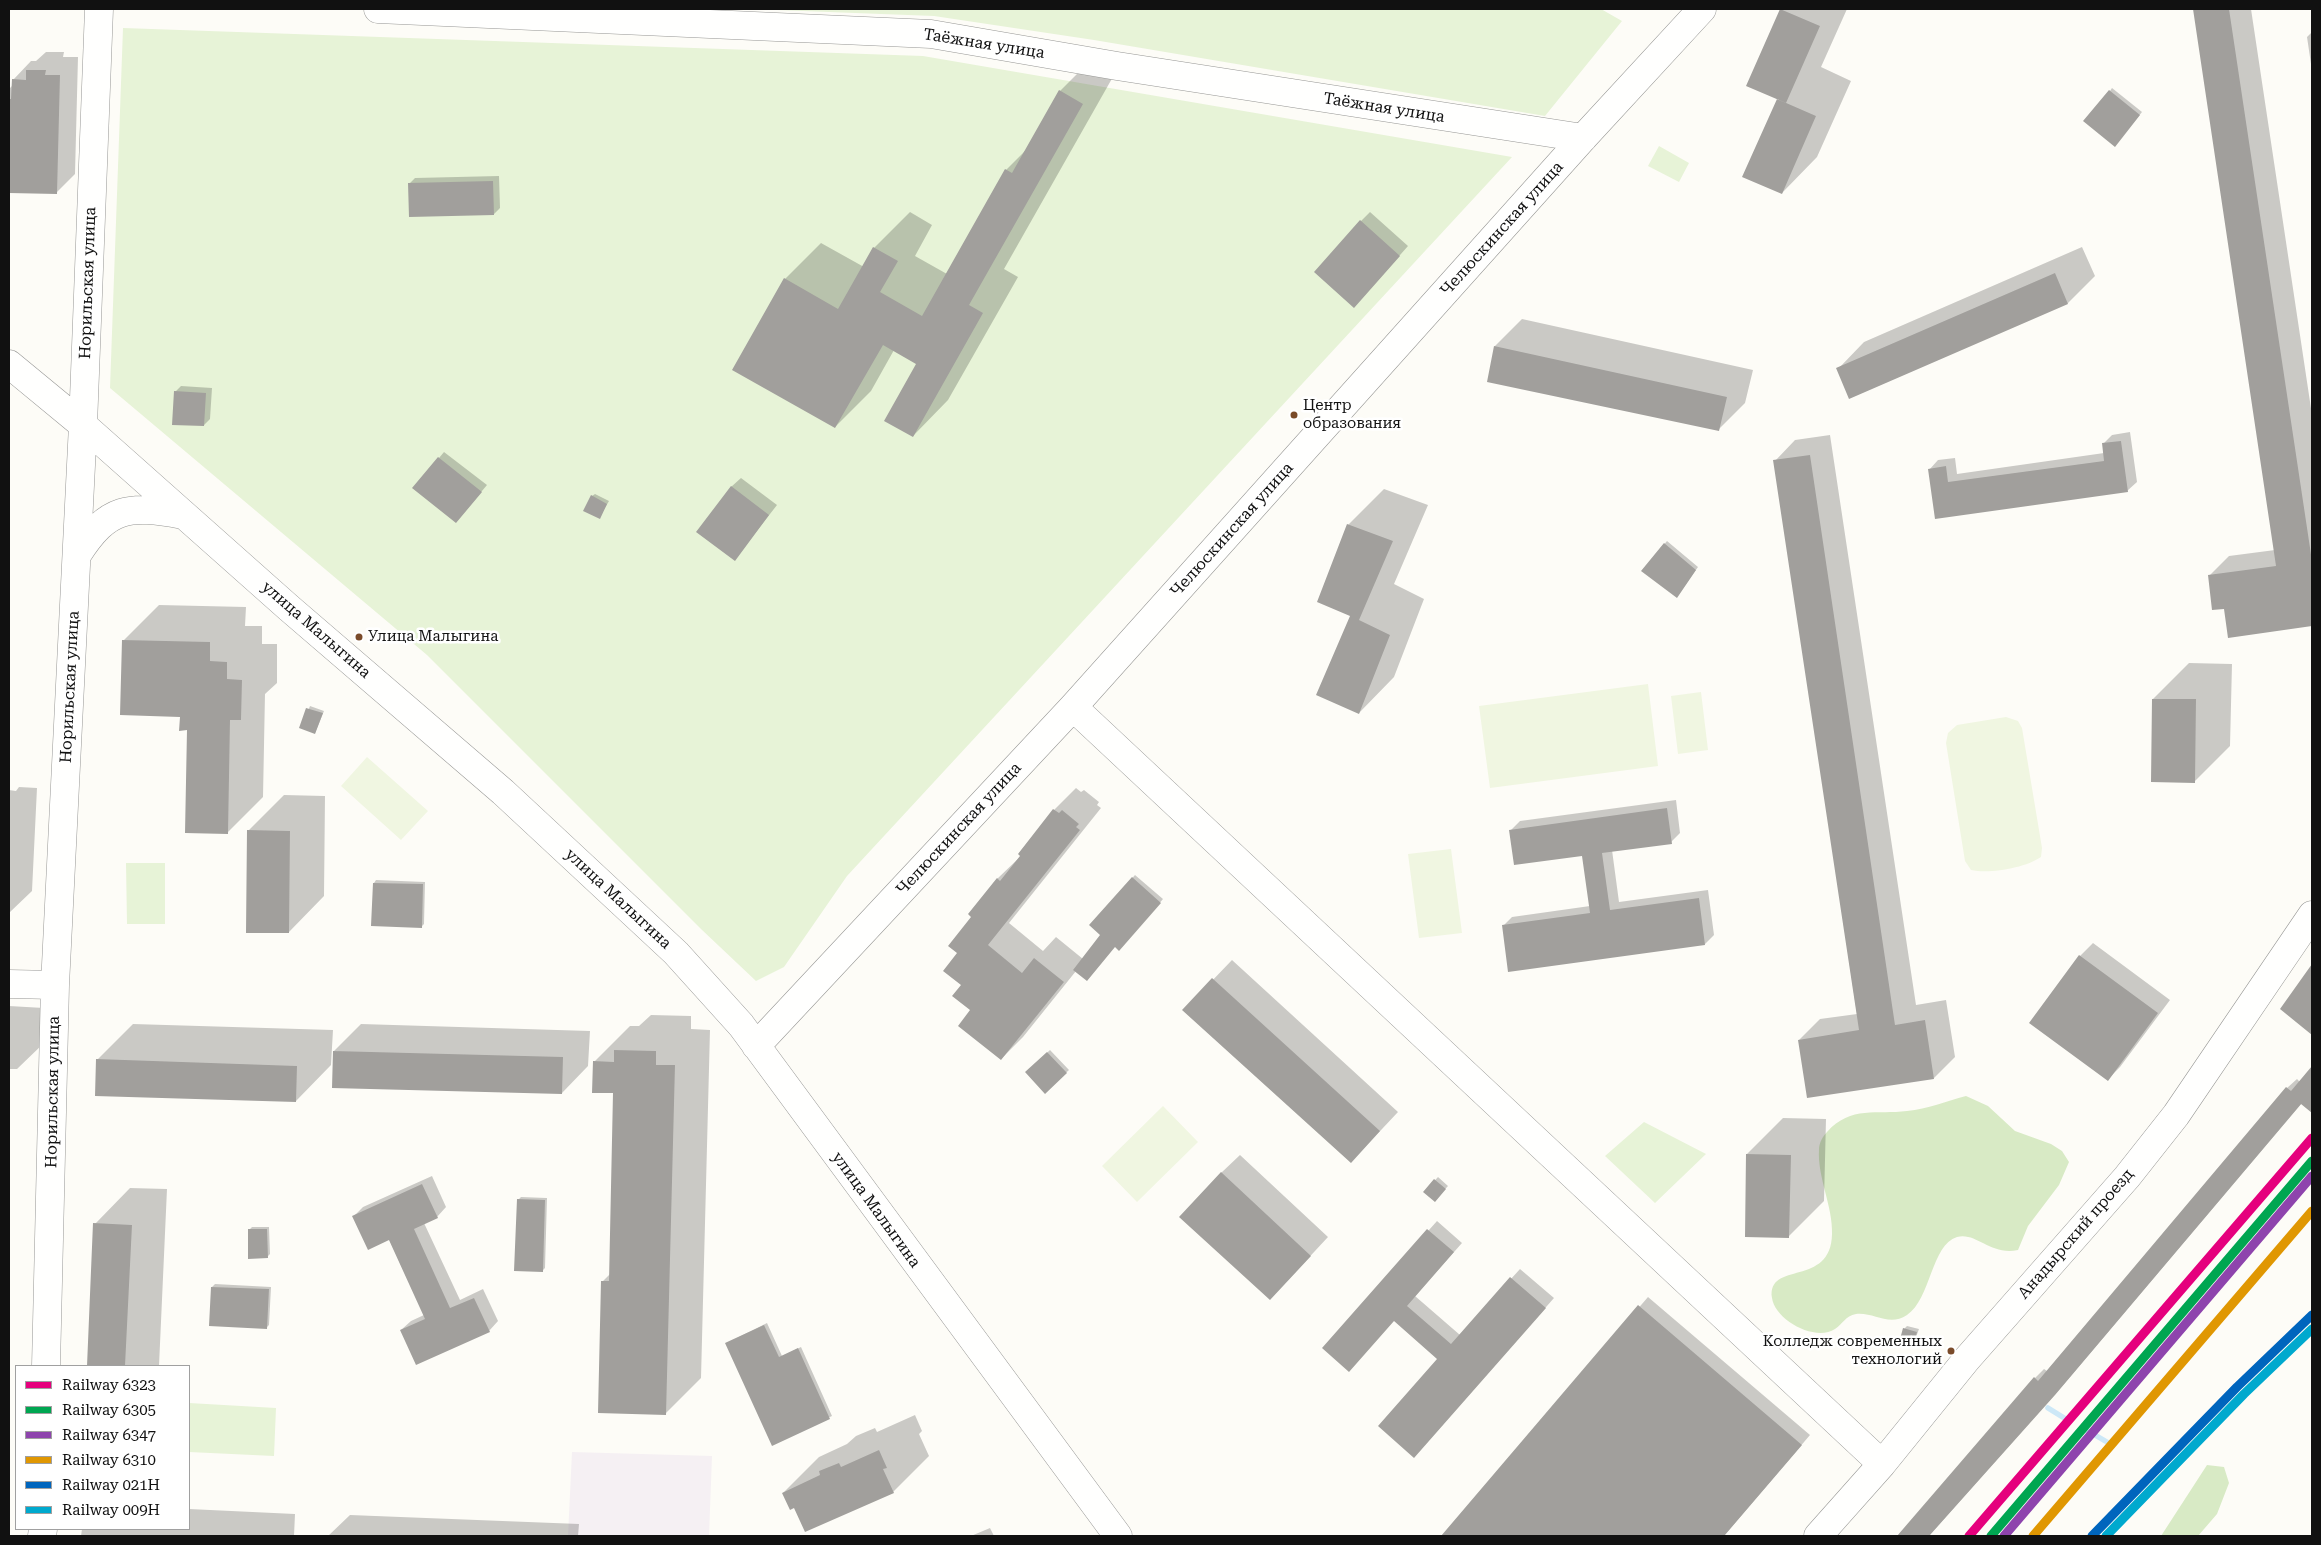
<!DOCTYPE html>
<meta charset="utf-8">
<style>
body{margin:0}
#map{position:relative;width:2321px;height:1545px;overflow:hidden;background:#fdfcf7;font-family:"Roboto Serif",serif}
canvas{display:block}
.frame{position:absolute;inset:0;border:10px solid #111;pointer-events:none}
.legend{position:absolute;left:15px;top:1365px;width:175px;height:165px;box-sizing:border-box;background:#fff;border:1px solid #a0a0a0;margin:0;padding:6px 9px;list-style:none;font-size:15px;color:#111}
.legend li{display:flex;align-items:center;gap:10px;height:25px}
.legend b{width:25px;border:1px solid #a0a0a0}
</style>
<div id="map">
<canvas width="2321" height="1545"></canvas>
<div class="frame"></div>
<ul class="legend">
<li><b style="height:6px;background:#e5007d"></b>Railway 6323</li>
<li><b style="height:6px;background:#00a651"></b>Railway 6305</li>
<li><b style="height:6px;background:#8e44ad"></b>Railway 6347</li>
<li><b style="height:6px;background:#e09702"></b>Railway 6310</li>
<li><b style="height:6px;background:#0065bd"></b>Railway 021Н</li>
<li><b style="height:6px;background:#00a9ce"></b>Railway 009Н</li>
</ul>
</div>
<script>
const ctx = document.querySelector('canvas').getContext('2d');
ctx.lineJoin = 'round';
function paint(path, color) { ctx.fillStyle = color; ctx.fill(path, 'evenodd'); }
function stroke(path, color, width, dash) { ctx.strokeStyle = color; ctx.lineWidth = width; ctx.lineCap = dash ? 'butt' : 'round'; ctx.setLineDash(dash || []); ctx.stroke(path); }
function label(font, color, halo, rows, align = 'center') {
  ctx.font = font + ' "Roboto Serif",serif'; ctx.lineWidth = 5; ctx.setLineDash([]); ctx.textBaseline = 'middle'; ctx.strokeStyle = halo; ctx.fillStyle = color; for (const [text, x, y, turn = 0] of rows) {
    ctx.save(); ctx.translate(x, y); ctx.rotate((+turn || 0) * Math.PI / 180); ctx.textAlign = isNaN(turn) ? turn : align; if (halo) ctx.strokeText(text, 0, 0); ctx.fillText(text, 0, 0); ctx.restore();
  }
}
paint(new Path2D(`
 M572,1452L712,1456L709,1536H568Z`), '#f5f0f3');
paint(new Path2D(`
 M750,9H1601L1622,21L1545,116L1094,40L934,16Z
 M123,28L923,56L1512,157L847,876L784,967L756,981L701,929L427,655L110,388Z
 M1659,146L1689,163L1679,182L1648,166Z
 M126,863H165V924H127Z
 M1644,1122L1706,1154L1655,1203L1605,1156Z
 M189,1403L276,1408L274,1456L189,1452Z`), '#e7f3d7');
paint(new Path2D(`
 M1966,1096L1988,1106L2015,1131L2051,1144L2062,1151L2069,1162L2059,1185L2028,1226L2018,1250C1990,1256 1977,1232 1957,1237C1931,1245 1931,1299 1907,1315C1889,1327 1874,1312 1856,1314C1845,1316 1843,1324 1835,1329C1815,1342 1775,1320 1772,1298C1767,1260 1831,1288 1832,1234C1833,1206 1817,1177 1819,1149C1819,1143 1823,1136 1827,1132C1851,1105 1877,1115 1907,1111C1928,1109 1946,1101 1966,1096Z
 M2207,1465L2224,1467L2229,1483L2217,1514L2198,1536H2161Z`), '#d8eac5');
paint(new Path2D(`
 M1648,684L1658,766L1490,788L1479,706Z
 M1701,692L1708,750L1678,754L1671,696Z
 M2006,717L2018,721L2022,728L2042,848L2041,857C2025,868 1990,874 1971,870L1965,861L1946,743L1948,733L1957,725Z
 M367,757L428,811L401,840L341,786Z
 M1451,849L1462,933L1419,938L1408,854Z
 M1163,1106L1198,1142L1137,1202L1102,1166Z`), '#f0f6e1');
paint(new Path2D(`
 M1781,9H1847L1821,67L1851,81L1817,157L1782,193L1779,99L1748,85Z
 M2194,9H2251L2312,415V625L2229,637L2225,607L2209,576L2229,556L2275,550Z
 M2312,32V63L2311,64L2307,37Z
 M46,52H64L63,57H78L75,174L56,193L9,192V89L13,85V80L31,61H36Z
 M1096,55L1118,68L1004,269L1018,277L948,400L913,436L918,363L894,350L871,391L835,427L785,279L821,243L864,267L874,248L910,212L932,225L915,256L947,274L1006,170L1028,148L1060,91Z
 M2112,88L2142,112L2117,143L2110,91Z
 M499,176L500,208L494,214L409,184L415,178Z
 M1370,212L1408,246L1363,297L1361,221Z
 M2082,247L2095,276L2068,303L1850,398L1838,369L1864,342Z
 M1522,319L1753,370L1745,403L1718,430L1488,381L1495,346Z
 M181,386L212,388L210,419L204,425L175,392Z
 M2130,432L2137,482L2127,491L1936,518L1929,470L1938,460L1955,458L1957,474L2104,453L2103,444L2112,435Z
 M1830,435L1916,1005L1946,1000L1955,1057L1934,1078L1799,1040L1820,1019L1857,1014L1775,461L1795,440Z
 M444,452L487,485L456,522L439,458Z
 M741,478L777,505L735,559L731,487Z
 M1384,489L1428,505L1394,584L1424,599L1394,677L1359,713L1348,525Z
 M595,494L609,501L599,518L592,496Z
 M1667,541L1698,567L1679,594L1642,571Z
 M159,605L246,607L245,626H262V644H277V683L265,694L263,797L227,833L188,729L181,716L123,641Z
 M2189,663L2232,664L2230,746L2194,782L2153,699Z
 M310,706L324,711L315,733L301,728Z
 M19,787L37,788L32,891L9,913V790L16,791Z
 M1076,788L1081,792L1084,790L1099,802L1097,805L1101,808L1009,923L1043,951L1056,937L1083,959L1102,935L1091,925L1135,875L1163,899L1122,947L1115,946L1076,971L1023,1037L1001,1059L972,1010L962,985L959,953L972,916L997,879L1022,855L1019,853L1054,810Z
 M284,795L325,796L324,896L289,932L248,831Z
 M1676,800L1680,833L1671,842L1612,850L1619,902L1708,890L1714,935L1705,944L1503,926L1512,917L1590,906L1583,854L1511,830L1520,821Z
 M376,880L425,882L424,924L421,927L374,883Z
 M2093,943L2170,1000L2120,1067L2108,1079L2031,1022L2080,956Z
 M1232,960L1398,1112L1351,1162L1184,1010Z
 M2312,966V1033L2284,1010V1005Z
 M9,1006L44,1008V1043L17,1069H9Z
 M651,1015L691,1016V1029L710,1030L701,1378L666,1413L603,1281L610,1274L615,1092L594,1062L630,1026H639Z
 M133,1024L333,1030L331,1065L296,1101L97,1060Z
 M361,1024L590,1031L588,1066L562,1093L334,1051Z
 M1050,1050L1069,1070L1045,1092L1027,1072Z
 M2312,1068V1101L2307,1106L2302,1103L2064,1384L1929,1536H1899L2035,1378L2044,1369L2047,1371L2287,1088L2297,1079L2300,1082Z
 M1783,1118L1826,1119L1824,1201L1788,1237L1747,1154Z
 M1240,1155L1328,1237L1288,1280L1221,1173Z
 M432,1176L446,1207L437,1217L424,1223L460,1300L483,1289L498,1321L489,1331L401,1330L411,1321L424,1315L389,1239L354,1216L363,1207Z
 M1438,1177L1448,1186L1435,1200L1425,1191Z
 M130,1188L167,1189L159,1366H89L95,1224Z
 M521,1197L547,1198L545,1268L542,1271L518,1200Z
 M1437,1221L1462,1243L1415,1296L1460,1335L1520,1269L1554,1298L1423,1447L1439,1359L1394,1319L1324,1348Z
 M252,1227H269L270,1254L267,1257L249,1230Z
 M215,1284L271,1287L269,1325L266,1328L212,1287Z
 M1648,1297L1810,1435L1724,1536H1442Z
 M767,1323L782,1356L801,1347L832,1416L772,1444L727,1343Z
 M1907,1326L1919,1329L1913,1345L1904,1329Z
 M915,1415L922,1431L919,1434L929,1456L893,1492L795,1507L783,1493L819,1457L847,1444L856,1436L875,1428L877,1432Z
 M189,1509L295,1514L294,1536H81L82,1529H189Z
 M350,1515L579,1524L578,1536H328Z
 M990,1528L994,1536H971Z`), '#0003');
stroke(new Path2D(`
 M2048,1408L2069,1421
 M2083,1428L2112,1445`), '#cde8f7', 5.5);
paint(new Path2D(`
 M1780,9L1820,26L1786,103L1746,86Z
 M2193,9H2229L2312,561V626L2228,638L2224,609L2212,610L2208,575L2276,566Z
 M26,70H46L45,75H60L57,194L9,193V99H11L12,79L26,80Z
 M1059,90L1083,104L969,305L983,313L913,437L884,421L916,364L883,345L835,428L732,370L784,278L838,309L873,247L898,261L880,292L922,316L1005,169L1012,173Z
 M2109,90L2140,115L2115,147L2083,121Z
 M1777,99L1816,116L1782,194L1742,177Z
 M493,181L494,215L409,217L408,183Z
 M1360,220L1400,256L1354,308L1314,272Z
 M2055,273L2068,304L1849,399L1836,368Z
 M1494,346L1727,397L1719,431L1487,382Z
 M174,391L206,393L204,426L172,425Z
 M2121,441L2128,492L1935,519L1928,469L1946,466L1948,482L2104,461L2102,443Z
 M1810,455L1895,1025L1925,1020L1934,1079L1807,1098L1798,1040L1859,1030L1773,460Z
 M438,457L482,492L456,523L412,488Z
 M731,486L769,515L735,561L696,532Z
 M591,495L607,504L600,519L583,511Z
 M1347,524L1393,541L1359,620L1390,635L1359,714L1316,695L1350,616L1317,602Z
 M1664,543L1696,570L1677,598L1641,571Z
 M122,640L210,642V661L227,662V679L242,680L241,720H230L228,834L185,833L187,730L179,731L180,717L120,715Z
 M2152,699H2196L2195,783L2151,782Z
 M306,708L323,713L315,734L299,728Z
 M1667,808L1672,844L1602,853L1610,910L1699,898L1705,945L1508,972L1502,925L1590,913L1582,856L1514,865L1509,830Z
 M1053,809L1059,813L1062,810L1079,824L1076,827L1080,830L988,945L1022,973L1034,958L1064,982L1001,1060L958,1026L970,1010L952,996L961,985L943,971L957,953L948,946L971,917L968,914L997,878L1000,881L1020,856L1018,854Z
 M247,830L290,831L289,933H246Z
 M1132,877L1161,903L1119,951L1115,947L1087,981L1073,970L1100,935L1089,925Z
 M373,883L423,884L422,928L371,926Z
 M2079,955L2158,1013L2108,1081L2029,1023Z
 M2312,964V1035L2280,1009Z
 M1212,978L1380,1131L1351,1163L1182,1010Z
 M614,1050L656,1051V1065H675L666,1415L598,1413L601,1281H609L613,1093H592L593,1061L614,1062Z
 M333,1051L563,1057L562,1094L332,1088Z
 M1047,1052L1067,1073L1045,1094L1025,1072Z
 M96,1059L297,1066L296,1102L95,1096Z
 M2312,1066V1113L2301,1104L2055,1395L1929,1536H1897L2034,1377L2038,1381L2286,1087L2291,1091Z
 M1746,1154L1791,1155L1789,1238L1745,1237Z
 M1221,1172L1311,1256L1270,1300L1179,1217Z
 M1434,1179L1446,1189L1435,1202L1423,1192Z
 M422,1184L438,1218L414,1229L450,1308L474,1298L490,1332L416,1365L400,1330L425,1319L389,1240L368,1250L352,1216Z
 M517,1199L545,1200L543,1272L514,1271Z
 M93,1223L132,1225L125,1366H87Z
 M248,1229H267L268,1258L248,1259Z
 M1427,1229L1454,1252L1407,1306L1451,1344L1510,1277L1546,1308L1414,1458L1378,1426L1437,1359L1394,1321L1349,1372L1322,1348Z
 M211,1287L269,1289L267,1329L209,1326Z
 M1638,1305L1802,1445L1724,1536H1441Z
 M764,1325L779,1357L798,1348L830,1419L772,1446L725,1343Z
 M1903,1328L1917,1332L1913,1347L1899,1343Z
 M879,1450L887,1468L883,1469L894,1493L805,1532L794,1508L790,1510L782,1493L820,1475L819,1471L839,1463L841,1467Z`), '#a19f9c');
const minor = new Path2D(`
 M378,9L931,34L1117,66L1583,138
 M9,364L83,425L289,608L503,792L676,953L741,1025L1118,1536
 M77,555C108,506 129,505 183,515
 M1073,707L1882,1464
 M9,984L55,985
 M756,1046L1073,707L1583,138L1702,9
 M46,1366L55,985L83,425L99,9
 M42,1536L43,1529
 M1818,1536L1882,1464L1967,1359L2127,1177L2176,1115L2312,915`);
stroke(minor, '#979795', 29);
stroke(minor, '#fffffe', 28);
stroke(new Path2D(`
 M1969,1536L2312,1138`), '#e5007d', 9);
stroke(new Path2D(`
 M1991,1536L2312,1161`), '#00a651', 9);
stroke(new Path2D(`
 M2004,1536L2312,1176`), '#8e44ad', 9);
stroke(new Path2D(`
 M2033,1536L2312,1211`), '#e09702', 9);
stroke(new Path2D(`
 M2092,1536L2237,1387L2312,1315`), '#0065bd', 9);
stroke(new Path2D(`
 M2106,1536L2244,1394L2312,1329`), '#00a9ce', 9);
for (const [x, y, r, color] of [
 [1294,415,4.5,"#7a4b2a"],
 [359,637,4.5,"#7a4b2a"],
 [1951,1351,4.5,"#7a4b2a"]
]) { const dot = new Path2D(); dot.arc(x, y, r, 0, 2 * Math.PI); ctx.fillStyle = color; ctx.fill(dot); stroke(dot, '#fff', 2); }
label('15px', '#111', '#fff', [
 ["Центр",1303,406],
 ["образования",1303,424],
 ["Улица Малыгина",368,637],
 ["Колледж современных",1942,1342,"right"],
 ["технологий",1942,1360,"right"]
], 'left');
label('16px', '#111', '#fff', [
 ["Таёжная улица",984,44,9],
 ["Таёжная улица",1384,108,9],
 ["Челюскинская улица",1502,229,-48],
 ["Норильская улица",88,283,-88],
 ["Челюскинская улица",1232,530,-48],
 ["улица Малыгина",316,630,41],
 ["Норильская улица",70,687,-87],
 ["Челюскинская улица",959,829,-47],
 ["улица Малыгина",618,899,43],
 ["Норильская улица",53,1092,-89],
 ["улица Малыгина",876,1210,54],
 ["Анадырский проезд",2076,1234,-49]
]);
</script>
